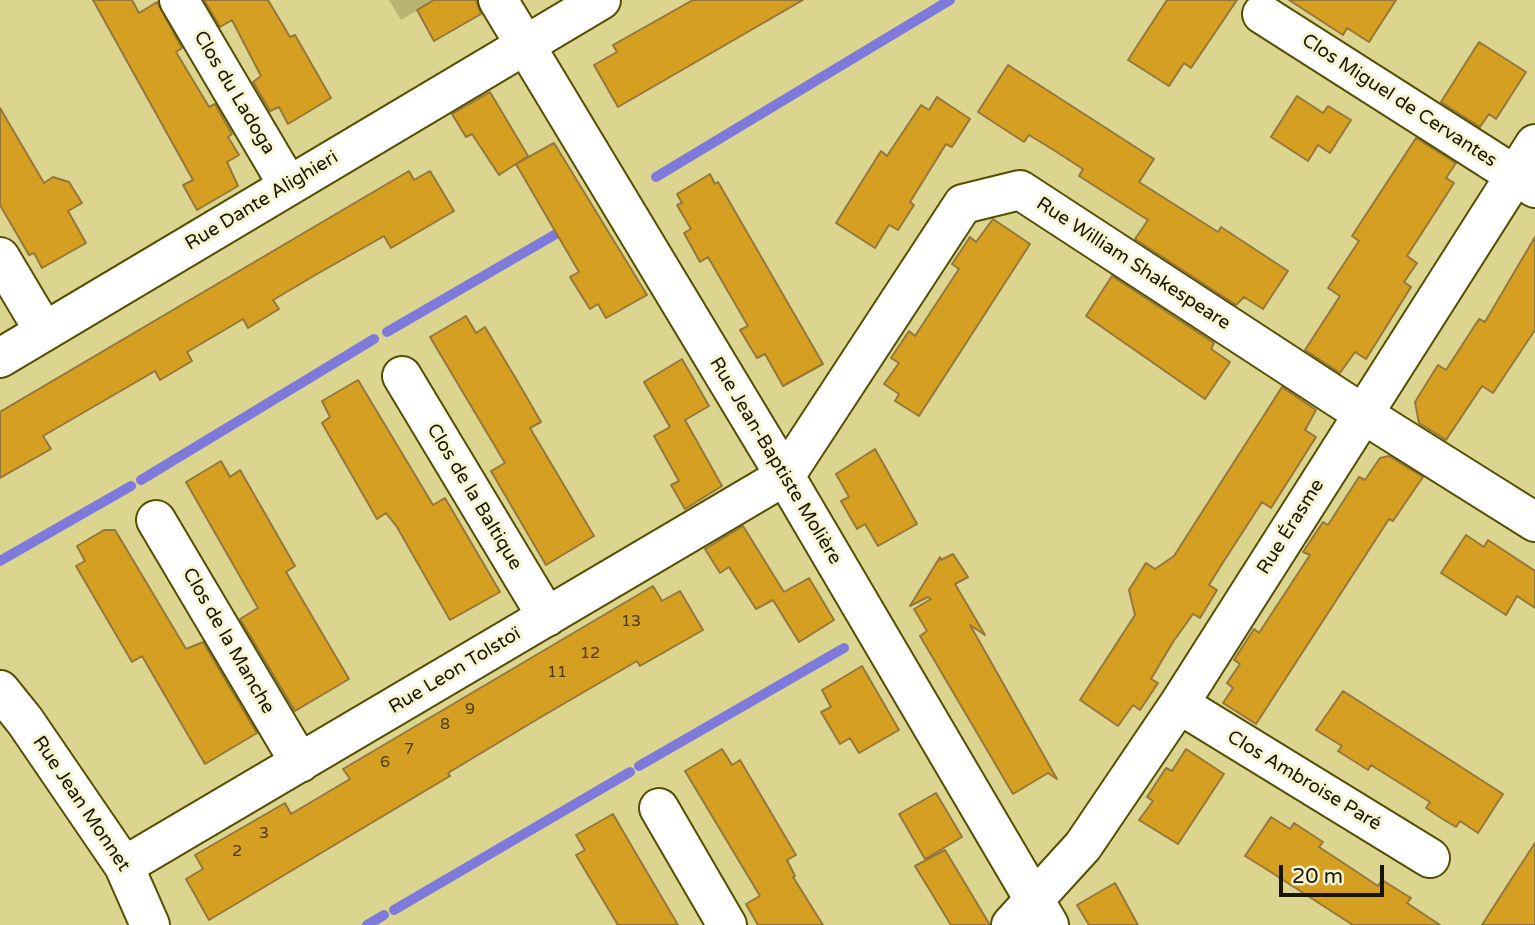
<!DOCTYPE html>
<meta charset="utf-8">
<style>
body{margin:0}
#map{position:relative;width:1535px;height:925px;overflow:hidden;background:#dbd590;font-family:"Varela Round",sans-serif}
canvas{display:block}
.scale{position:absolute;left:1279px;top:865px;width:105px;height:32px;box-sizing:border-box;border:4px solid #191600;border-top:0;padding-left:9px;font-size:21px;line-height:24px;white-space:nowrap;color:#191600;-webkit-text-stroke:5px #f7f4d2;paint-order:stroke}
</style>
<div id="map">
<canvas width="1535" height="925"></canvas>
<div class="scale">20 m</div>
</div>
<script>
const ctx = document.querySelector('canvas').getContext('2d');
ctx.lineJoin = 'round';
function paint(path, color) { ctx.fillStyle = color; ctx.fill(path, 'evenodd'); }
function stroke(path, color, width, dash) { ctx.strokeStyle = color; ctx.lineWidth = width; ctx.lineCap = dash ? 'butt' : 'round'; ctx.setLineDash(dash || []); ctx.stroke(path); }
function label(font, color, halo, rows, align = 'center') {
  ctx.font = font + ' "Varela Round",sans-serif'; ctx.lineWidth = 6; ctx.setLineDash([]); ctx.textBaseline = 'middle'; ctx.strokeStyle = halo; ctx.fillStyle = color; for (const [text, x, y, turn = 0] of rows) {
    ctx.save(); ctx.translate(x, y); ctx.rotate((+turn || 0) * Math.PI / 180); ctx.textAlign = isNaN(turn) ? turn : align; if (halo) ctx.strokeText(text, 0, 0); ctx.fillText(text, 0, 0); ctx.restore();
  }
}
paint(new Path2D(`
 M389,0H435L401,20Z`), '#b9b371');
stroke(new Path2D(`
 M656,177L950,0
 M387,332L568,227
 M141,480L374,339
 M0,561L131,486
 M639,766L844,648
 M394,910L630,772
 M367,925L384,915`), '#7e7adb', 10);
const building = new Path2D(`
 M93,0H132L139,13L157,2L182,48L176,52L209,107L215,104L232,134L228,137L239,155L227,162L238,186L197,210L183,185L193,180Z
 M204,0H268L290,37L295,35L331,98L288,124L279,107L270,111L253,82L261,76L232,20L220,27Z
 M434,0H476L481,14L434,41L417,10Z
 M693,0H803L618,107L594,65L617,52L613,45Z
 M1167,0H1237L1191,68L1184,63L1169,86L1128,60Z
 M1289,0H1396L1369,42L1347,28L1343,35Z
 M1479,42L1526,72L1496,119L1489,114L1480,127L1441,102Z
 M1008,65L1154,159L1139,182L1218,232L1221,227L1288,271L1263,309L1244,297L1236,305L1135,239L1148,220L1079,176L1083,169L1052,149L1029,135L1024,142L978,112Z
 M490,92L528,156L499,175L472,134L466,137L452,114Z
 M1297,96L1323,113L1328,106L1351,120L1330,153L1318,145L1308,161L1271,137Z
 M937,97L970,119L952,147L946,144L910,202L914,205L898,230L889,225L875,248L836,223L881,151L887,156L921,105L929,110Z
 M0,108L44,183L53,177L69,182L82,203L68,211L86,243L42,268L34,253L29,255L0,205Z
 M1416,138L1456,163L1446,178L1454,183L1407,256L1417,263L1404,282L1411,287L1366,359L1355,352L1340,373L1305,350L1340,296L1328,288L1359,241L1352,236Z
 M554,143L647,295L606,318L598,304L590,309L570,277L579,272L516,164Z
 M409,171L414,180L430,171L454,211L391,248L384,236L317,274L273,300L279,309L248,328L243,319L187,352L192,361L160,380L155,371L43,436L51,449L0,478V412Z
 M710,174L715,184L718,182L823,364L783,386L765,354L757,358L740,330L748,326L708,257L700,262L684,233L691,229L677,205L682,203L677,194Z
 M993,219L1030,244L919,416L895,401L899,394L884,384L899,363L891,358L909,331L915,336L959,269L952,264L970,237L976,242Z
 M1535,237V330L1493,393L1482,386L1446,440L1419,423L1415,402L1438,365L1446,370L1479,319L1485,322Z
 M1112,276L1214,343L1211,349L1230,362L1205,399L1086,316Z
 M466,316L476,333L485,327L522,389L541,422L530,428L594,536L546,565L491,471L505,463L430,337Z
 M682,359L709,406L685,420L722,486L685,509L671,485L679,481L654,436L670,427L644,382Z
 M358,380L433,505L445,498L500,592L450,620L397,527L386,513L377,519L322,423L330,417L322,401Z
 M1282,387L1316,410L1305,430L1316,437L1271,508L1262,502L1222,564L1209,585L1217,590L1200,618L1193,614L1173,642L1151,679L1158,683L1140,710L1133,705L1118,726L1080,700L1135,615L1129,590L1146,563L1155,569L1174,556Z
 M875,449L917,524L878,546L865,524L857,529L841,501L849,497L836,474Z
 M1389,456L1423,477L1393,521L1389,519L1256,724L1223,703L1233,688L1227,683L1240,664L1234,660L1254,629L1259,633L1310,555L1303,552L1323,522L1328,525L1359,477L1365,480L1380,458Z
 M221,461L230,477L240,470L295,566L286,572L349,679L295,711L240,619L258,608L186,482Z
 M743,526L784,592L809,578L834,620L799,642L773,600L756,609L729,567L720,573L705,549Z
 M104,530H115L186,649L203,642L257,733L205,764L142,656L132,662L76,566L85,561L77,546Z
 M1466,535L1484,547L1488,540L1535,571V608L1517,596L1506,615L1441,573Z
 M953,554L968,577L955,584L985,635L970,625L1057,779L1048,773L1013,794L920,636L927,631L914,609L931,599L928,597L910,606L940,557L941,560Z
 M653,586L662,601L680,591L703,630L640,666L637,661L541,717L448,773L450,776L209,920L186,879L203,869L195,855L285,803L291,814L350,779L343,769Z
 M862,666L899,730L859,753L850,738L840,744L821,712L831,707L822,690Z
 M1343,691L1503,794L1478,833L1460,821L1456,827L1441,818L1426,808L1430,802L1371,765L1368,770L1338,751L1342,746L1316,730Z
 M722,749L732,765L740,760L796,855L787,860L795,876L793,877L823,925H758L746,904L760,896L685,771Z
 M1186,749L1224,774L1178,844L1139,820L1153,801L1147,797L1166,768L1172,771Z
 M936,793L962,837L925,859L899,814Z
 M613,814L631,845L678,925H618L576,855L585,850L576,835Z
 M1271,817L1290,829L1294,823L1323,842L1319,847L1345,864L1378,886L1382,880L1411,898L1407,903L1440,925H1353L1263,867L1245,856Z
 M1535,843V925H1482L1505,889Z
 M945,850L990,925H951L915,866Z
 M1115,883L1138,925H1089L1077,905Z`);
paint(building, '#d5a021');
stroke(building, '#957739', 2);
const minor = new Path2D(`
 M179,0L288,185
 M498,0L785,476L1049,925
 M1262,14L1535,188
 M0,257L44,331
 M0,358L601,0
 M402,376L547,617
 M156,520L300,763
 M0,690L25,721L124,866L150,925
 M1179,704L1430,858
 M659,808L727,925
 M124,866L785,476L963,204L1020,190L1363,414L1535,522
 M1011,925L1083,846L1179,704L1535,144`);
stroke(minor, '#554e00', 42);
stroke(minor, '#fff', 38);
label('16px', '#483808', null, [
 ["13",631,622],
 ["12",590,654],
 ["11",557,673],
 ["9",470,710],
 ["8",445,725],
 ["7",409,750],
 ["6",385,763],
 ["3",264,834],
 ["2",237,852]
]);
label('19px', '#191600', '#f7f4d2', [
 ["Clos du Ladoga",234,93,59],
 ["Clos Miguel de Cervantes",1399,101,33],
 ["Rue Dante Alighieri",262,201,-31],
 ["Rue William Shakespeare",1133,264,33],
 ["Rue Jean-Baptiste Molière",775,461,59],
 ["Clos de la Baltique",474,497,59],
 ["Rue Érasme",1291,527,-58],
 ["Clos de la Manche",228,641,60],
 ["Rue Leon Tolstoï",455,671,-31],
 ["Clos Ambroise Paré",1304,781,31],
 ["Rue Jean Monnet",81,804,56]
]);
</script>
